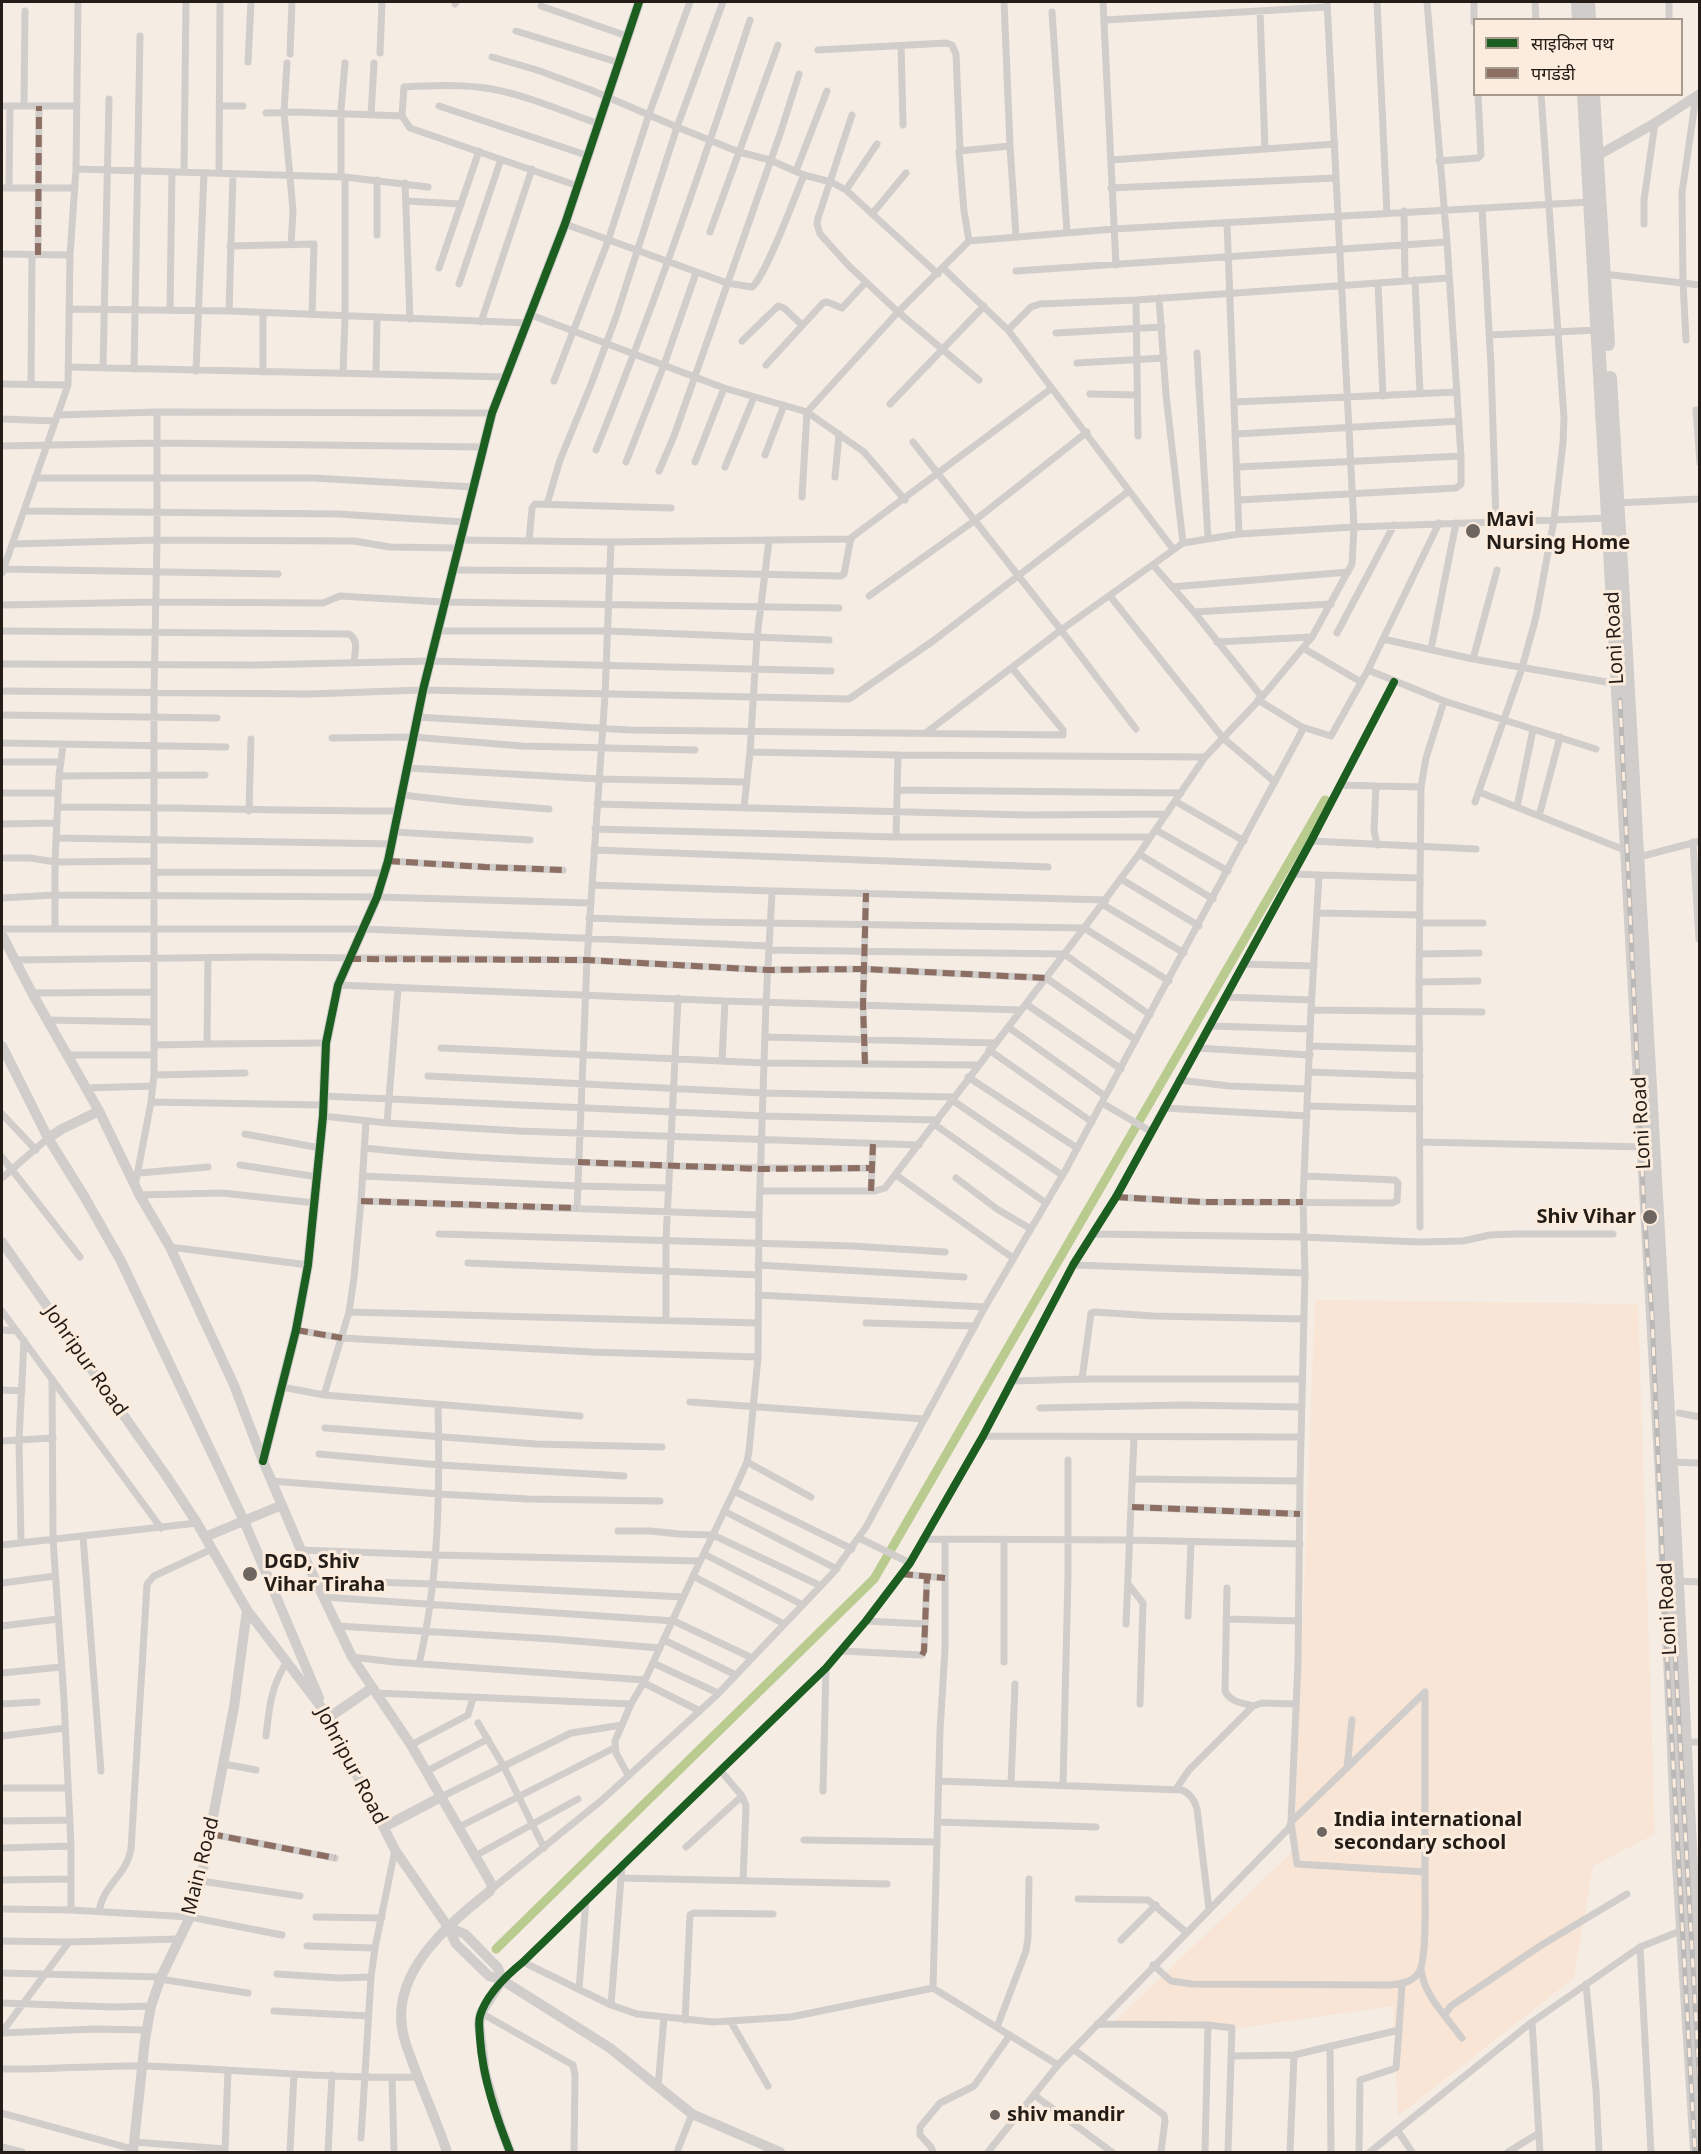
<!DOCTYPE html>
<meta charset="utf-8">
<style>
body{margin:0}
#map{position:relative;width:1701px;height:2154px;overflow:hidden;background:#f5ece4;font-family:"Noto Sans","Noto Sans Devanagari",sans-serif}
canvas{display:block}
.frame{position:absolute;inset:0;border:3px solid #241d17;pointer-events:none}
.legend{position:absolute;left:1473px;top:18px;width:210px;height:78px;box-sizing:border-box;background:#fcecdd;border:2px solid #a6998e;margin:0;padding:8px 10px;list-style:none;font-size:18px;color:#241d17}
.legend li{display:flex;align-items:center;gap:12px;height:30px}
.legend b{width:30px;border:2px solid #a6998e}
</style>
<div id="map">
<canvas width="1701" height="2154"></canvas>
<div class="frame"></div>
<ul class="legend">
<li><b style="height:8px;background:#1b5e20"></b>साइकिल पथ</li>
<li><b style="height:8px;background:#8d6e63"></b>पगडंडी</li>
</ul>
</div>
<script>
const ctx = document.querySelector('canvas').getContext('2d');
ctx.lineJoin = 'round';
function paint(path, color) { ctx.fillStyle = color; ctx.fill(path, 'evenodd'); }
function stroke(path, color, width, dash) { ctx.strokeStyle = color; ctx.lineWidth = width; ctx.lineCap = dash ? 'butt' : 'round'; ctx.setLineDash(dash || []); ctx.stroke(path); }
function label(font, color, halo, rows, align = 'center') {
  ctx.font = font + ' "Noto Sans",sans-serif'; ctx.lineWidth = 6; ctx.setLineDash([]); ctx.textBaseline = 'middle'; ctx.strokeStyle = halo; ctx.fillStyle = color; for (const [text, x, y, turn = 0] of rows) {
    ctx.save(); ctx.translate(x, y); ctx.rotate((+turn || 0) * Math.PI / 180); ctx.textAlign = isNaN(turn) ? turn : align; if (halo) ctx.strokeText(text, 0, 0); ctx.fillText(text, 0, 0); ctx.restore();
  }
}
paint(new Path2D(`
 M1315,1300L1638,1304L1655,1834L1593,1866L1574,1978L1398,2116L1393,2006L1233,2029L1110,2026L1294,1850Z`), '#f8e5d5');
stroke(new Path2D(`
 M496,1949L874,1579L1325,800`), '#bacb8f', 9);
stroke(new Path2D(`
 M1004,2L1010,146L1016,236
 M1103,2L1116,265
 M1377,2L1387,213
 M1474,2V22
 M1535,2L1536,20
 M1669,2V20
 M455,4L456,2
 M541,6L627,36
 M1260,11L1265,148
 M1052,12L1067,232
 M1105,20L1327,7
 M516,31L620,63
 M901,46L903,125
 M818,50L946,43L952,45L956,54L960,150
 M380,53L382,2
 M290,54L292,2
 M492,57L537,70L591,90L677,127L739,152L770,160L804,175L831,182L846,190L938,274
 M248,62L251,2
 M287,63L284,112L293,210L291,245
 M2,106H76
 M24,106L25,11
 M219,106H243
 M439,106L589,156
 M266,113L296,112L402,116L410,128L578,186
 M371,115L374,63
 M852,115L818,218L817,224L820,234L849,266L898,312L979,380
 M402,116L404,87C433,85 464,84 492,89C529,96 564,112 599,124
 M1111,160L1335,144
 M1439,161L1478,158L1481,155L1478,94
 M76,169L345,177L428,187
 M796,171L827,91
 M184,172L186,2
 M219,173L220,2
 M341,177V110L345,63
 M405,183L410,319
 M2,188H75
 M9,188L10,106
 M1111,188L1336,178
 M846,190L877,144
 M406,201L461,204
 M1482,208L1491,365L1496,521
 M1404,211L1405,281
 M872,214L906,173
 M1227,223L1239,534
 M565,224L727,283L752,287C766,276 795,196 804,175
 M1644,224V200L1655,123
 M710,232L778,45
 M377,235V180
 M969,241L964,211L959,151L1010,146
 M230,246L314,244L312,315
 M2,254L70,255
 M38,255L39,106
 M439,268L479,151
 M943,268L1008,330L1173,549
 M1016,271L1447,242
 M1603,274L1700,285
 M1415,280L1420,393
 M1378,283L1383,396
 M459,284L501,159
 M1159,298L1166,395L1183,543
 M1136,300L1138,436
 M69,309L229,311L528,323
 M170,310L172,172
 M229,311L233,174
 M263,313V372
 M531,315L724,388L807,412L864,452L905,500
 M481,322L532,169
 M1008,330L1031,307L1040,304L1136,300L1449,278
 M1056,333L1162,327
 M1490,335L1598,330
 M1686,340L1683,283L1682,193L1696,96
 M742,341L778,306L784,308L802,325
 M1197,353L1208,538
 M1077,363L1164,358
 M766,365L823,303L827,302L842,308L866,282
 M68,367L506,377
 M103,368L109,99
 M134,369L140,36
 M196,371L204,173
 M343,372L345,317V177
 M376,373L377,319
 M554,381L608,241L649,114L690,2
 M2,384L68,385
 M31,384L32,255
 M1090,394L1137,395
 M1235,402L1457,392
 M890,404L984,306
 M1696,410L1700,463
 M57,415L157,412L492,413
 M2,419L55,421
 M1236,434L1459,421
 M913,442L1061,630L1136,729
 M2,446L157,443L483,447
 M596,450C653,309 703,165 750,20
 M765,455L784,405
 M626,462L664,365L696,273
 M695,462L724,388
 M725,467L754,397
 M1238,467L1461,456
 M659,471L674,436L781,131L799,74
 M835,477L839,434
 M35,478H313L473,487
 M802,497L807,412L898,312L969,241L1114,229L1590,202
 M1238,500L1456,488L1461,484V456L1447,242L1427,2
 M1616,503L1700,499
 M547,504L560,460L592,382L616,317L677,127L723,2
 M24,511L338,514L464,522
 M1439,523L1368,670L1444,701L1596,749
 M459,540L611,542L850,539
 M529,541L532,508L535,504L671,508
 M769,541L757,637L750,752L898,755L1205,757
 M13,544L157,540L354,541L390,547L457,548
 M1153,565L1194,612L1262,697
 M3,569L278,574
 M452,570L610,571L841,576L844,574L850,542L852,537L1052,388
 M2,573L68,385L70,255L76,169L78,2
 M1172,587L1348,572
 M869,596L974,521L1087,432
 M1110,596L1223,738L1275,782
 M2,605L154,602L323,603L340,596L443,602L839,608
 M1194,612L1331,604
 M2,631L349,634C359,640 355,652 354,662
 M437,631H608L829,640
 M1337,633L1394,525
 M1383,639L1473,659L1618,684
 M1217,642L1312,637
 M1303,648L1361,682
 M1431,649L1456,523
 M1473,659L1497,570
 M2,664L255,665L430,661L831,671
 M2,691L309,694L423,690L849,699L933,641L1129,491
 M1258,700L1302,727L1331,736L1368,670
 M2,715L217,718
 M417,717L630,730L1063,735V730L1012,668
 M927,732L1061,630L1183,543L1239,534L1354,527L1610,518
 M332,738L413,737L522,746L695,750
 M2,743L226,747
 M2,762H60
 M407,768L599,779L746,782
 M59,776L205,775
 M1340,785L1376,786L1374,830L1377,845
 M1376,786L1421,787
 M898,790L1181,793
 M1479,792L1627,851
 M2,793H58
 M402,795L463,802L549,809
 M1175,801L1244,841
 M1475,802L1522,668L1536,617L1554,520L1563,443L1564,418L1541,94
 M597,804L1026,815L1166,814
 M58,807C171,807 285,811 399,811
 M1517,807L1533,730
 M744,808L750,752
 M249,811L251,739
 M1539,816L1560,737
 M2,824L57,823
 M595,829L896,837H1150
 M1156,830L1228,871
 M395,832L530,840
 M896,837L898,755
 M57,838L392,844
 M1311,841L1476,849
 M1693,842L1699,939
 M594,850L1048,867
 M1139,854L1213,899
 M1639,857L1700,841
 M2,858H30L55,862L154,861
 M388,861L485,867L563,870
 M155,872L384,873
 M1293,874L1319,875
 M1419,878L1319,875L1311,1010L1303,1202L1305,1273L1300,1481L1298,1663L1291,1822L1297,1864L1425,1872
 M1121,879L1199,926
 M592,885L773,891
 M2,898L55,895L377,897L591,903
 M1102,904L1184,953
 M1318,913L1420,915
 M589,918L701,922L1084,928L1169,981
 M1420,923H1483
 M55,928V862L59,776L63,745
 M2,929H363L769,946
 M769,950L1064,954L1150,1015
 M1420,954L1479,953
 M15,960L257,957L587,960L768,970L864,969L1046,978L1136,1040
 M1243,964L1314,966
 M1419,982L1478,981
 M338,985L725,1001L1021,1010
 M32,993L154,992
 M1225,997L1311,1000
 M1026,1004L1121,1069
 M1311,1010L1482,1012
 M48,1020L154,1022
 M1209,1026L1310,1029
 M1008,1027L1105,1096
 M765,1037L995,1043
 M207,1044L326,1043
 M154,1045L207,1044L208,958
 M1310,1046L1420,1049
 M441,1048L764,1063L978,1065
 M1197,1048L1310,1055
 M989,1050L1092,1122
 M67,1055H154
 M722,1061L725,1001
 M865,1064L863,1005L866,893
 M1309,1072L1420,1076
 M154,1075L245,1073
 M428,1076L763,1093L954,1097
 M968,1077L1077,1148
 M1179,1080L1229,1086L1308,1089
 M86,1088L153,1086
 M324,1096L762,1116L938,1120
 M952,1100L1062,1175
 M151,1102L323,1105
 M1102,1103L1150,1131
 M1307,1106L1420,1109
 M1164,1108L1307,1116
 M2,1114L36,1150
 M323,1116L387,1123L519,1131L919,1145
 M387,1123L398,988
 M934,1124L1046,1203
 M245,1134L320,1148
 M1420,1142L1644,1147
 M365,1148C435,1156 505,1159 575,1162C674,1167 772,1169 872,1168
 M2,1157L80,1257
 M240,1165L318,1177
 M139,1173L208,1167
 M896,1175L1013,1258
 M363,1176L577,1186L669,1188
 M2,1178L48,1138
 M956,1178L997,1209L1031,1229
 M135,1186L151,1102L154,1075V693L157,540V412
 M760,1191H875L885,1188L1084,928L1139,854L1205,757L1262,697L1312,637L1352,564L1354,527L1327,2
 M871,1191L873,1144
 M139,1195L222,1193L315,1203
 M1116,1197L1202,1202L1392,1203L1397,1201L1398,1183L1395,1180L1305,1176
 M361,1201L759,1215
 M577,1208L587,960L605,695L611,542
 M1420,1227L1419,982L1421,787L1426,758L1444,701
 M439,1234L852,1246L945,1252
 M1093,1234L1303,1237L1419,1242L1463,1241L1490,1235L1515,1234H1613
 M170,1247L308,1265
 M468,1263L758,1275
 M758,1265L964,1277
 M1073,1265L1305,1273
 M758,1295L985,1307
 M2,1311L161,1528
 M349,1312L757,1323
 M666,1320V1240L678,998
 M866,1323L975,1326
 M2,1330L17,1331
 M296,1330L342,1338L591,1352L758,1357
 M52,1379L53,1539L64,1700L71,1846V1910
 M1082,1379L1091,1313L1095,1312L1153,1316L1304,1319
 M1012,1381L1088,1379H1302
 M282,1387L324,1395L580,1416
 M2,1390L22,1391
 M324,1395L349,1312L354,1278L361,1201L366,1121
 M690,1402L924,1419
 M1040,1408L1183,1405L1301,1407
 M1679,1413L1700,1417
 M325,1428L536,1444L662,1447
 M983,1436L1301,1437
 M2,1441L53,1438
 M319,1454L440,1465L624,1476
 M747,1462L811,1497
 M1671,1462L1700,1463
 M1133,1479L1300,1481
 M271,1481L439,1494L528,1499L660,1501
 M734,1491L852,1549
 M1132,1507L1300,1514
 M724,1511L837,1569
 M618,1531H650L679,1534L713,1535L821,1586
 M83,1536L101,1771
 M859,1538L910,1563
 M923,1539L1131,1540L1300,1544
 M21,1543L19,1440L24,1340
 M2,1545L197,1523
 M301,1550L435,1555L700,1561
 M704,1554L803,1605
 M901,1574L945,1578
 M693,1576L784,1624
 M316,1580L432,1584L683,1597
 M1677,1581L1700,1582
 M2,1583L55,1576
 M1128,1584L1143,1603L1140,1704
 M1227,1588L1225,1691C1230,1702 1243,1703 1253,1706
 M323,1597L674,1621L752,1658
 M1188,1616L1191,1542
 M1226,1619L1299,1621
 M866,1621L925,1624
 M1126,1624L1134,1437
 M2,1626L58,1619
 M337,1626L552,1639L660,1648
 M664,1640L736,1675
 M842,1651L922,1655L924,1651L927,1577
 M352,1657L394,1662L645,1680
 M1004,1662V1540
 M653,1663L718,1693
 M419,1664C439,1579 440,1492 438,1405
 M2,1673L61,1667
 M644,1683L700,1711
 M376,1693L631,1704
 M2,1704L37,1702
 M478,1723L504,1767L544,1848
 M2,1736L65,1728
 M266,1736C269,1709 271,1685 287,1662
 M1684,1742H1700
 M411,1745L468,1715L473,1698
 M224,1764L256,1770
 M1347,1768L1352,1720
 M720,1770L742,1796L746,1806L743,1881
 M427,1771L488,1739
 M628,1775L616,1753L615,1741L631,1704L645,1680L693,1576L734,1491L747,1462L749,1451L758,1357L759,1215L766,1002L772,893L775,891L1106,900
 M939,1781L1182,1790C1191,1794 1194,1800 1197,1809L1209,1909
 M1011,1783L1015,1684
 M1063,1785L1068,1576V1460
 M2,1788H68
 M1176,1789L1189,1770L1253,1706L1262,1703L1296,1704
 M823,1791L826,1668
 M441,1797L571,1733L622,1725
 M2,1821L70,1820
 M938,1822L1096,1827
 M459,1827L614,1748
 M211,1834L335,1858
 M804,1840L937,1842
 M686,1847L742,1796
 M2,1848L71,1846
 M475,1856L578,1799
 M621,1878L887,1884
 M2,1880L71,1879
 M201,1881L300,1896
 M493,1888L602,1800L716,1696L833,1573L866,1527L985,1307L1065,1171L1302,731V727
 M1078,1899L1148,1900L1186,1932
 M2,1909L71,1910L190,1917L282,1935
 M99,1912C103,1884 126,1877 131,1849L147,1584L154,1576L212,1549
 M316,1917L382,1918
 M1121,1940L1156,1905
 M2,1941L69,1942L179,1939
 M307,1946L375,1948
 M1640,1947L1651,2152
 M523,1962L611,2005L637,2014L713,2022L791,2017L933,1988L1058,2065
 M1153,1965L1171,1981L1192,1984L1389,1985C1401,1984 1415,1982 1420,1970C1427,1953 1425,1899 1425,1879C1425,1817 1425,1754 1425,1692
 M1421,1969C1423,1987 1433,2001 1444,2015
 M2,1973L161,1977
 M277,1974L339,1978L371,1977
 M160,1979L248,1993
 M502,1980L523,1962L826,1668L866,1621L910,1563L983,1436L1073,1265L1116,1197L1311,841L1394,682
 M1586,1984L1596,2090L1599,2152
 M933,1988L940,1731L945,1648V1539
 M579,1989L586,1900
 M2,2003L113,2007L151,2006
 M611,2005L622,1865
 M274,2011L368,2016
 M481,2013L573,2065L575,2075L574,2152
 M685,2020L690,1915L694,1913L773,1914
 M731,2022L768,2086
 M1532,2022L1540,2152
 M1097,2024L1208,2025L1232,2028L1228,2152
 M997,2027L1026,1951L1028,1938L1029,1879
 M2,2032L69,1942
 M2,2033L95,2029L146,2030
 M1462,2038L1444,2015L1451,2006L1540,1946L1627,1894
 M1330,2046L1331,2152
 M1073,2049L1164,2115L1165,2121L1161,2152
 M1231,2056L1294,2055L1399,2030L1402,1984
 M2,2069C49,2070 96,2065 144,2066C236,2069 327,2079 419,2077
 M392,2077L394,2152
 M658,2087L664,2017
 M1034,2095L1112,2152
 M2,2113L133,2149
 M1398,2131L1412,2152
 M361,2138L371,1977L375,1948L395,1850
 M134,2142L225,2149
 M2,2147L22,2152
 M225,2151L228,2070
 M290,2152L294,2074
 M328,2152L332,2075
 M677,2152L692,2114
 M933,2152L931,2147L920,2135V2127L940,2103L974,2086L1010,2035
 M988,2152L1058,2065L1289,1828L1291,1822L1425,1692
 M1205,2152L1208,2025
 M1290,2152L1294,2055
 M1359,2152L1360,2080L1396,2068L1399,2030
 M1370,2152L1532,2022L1640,1947L1683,1930
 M1508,2152L1539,2133`), '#d0cdcb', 7);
stroke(new Path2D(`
 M1597,156L1655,123L1700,94
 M2,935L32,993L99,1111L140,1196L170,1247L234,1385L263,1461L301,1550L352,1657L411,1745L492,1885L490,1891C446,1926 385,1977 405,2041C417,2079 435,2115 447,2152
 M2,1046L48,1138L84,1196L121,1261L244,1521L319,1698
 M48,1138L62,1129L99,1111
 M2,1242L167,1477L197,1523L247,1610L325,1712L395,1850L448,1927L456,1944L489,1976L502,1980L610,2048L692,2114L780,2152
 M263,1461L296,1330L308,1265L323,1116L326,1043L338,985L377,897L388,861L423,690L492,413L565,224L639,2
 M205,1537L282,1505
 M328,1718L372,1688
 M384,1827L441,1797
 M448,1927L465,1934L498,1968L502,1980L481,2013L479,2024L485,2073L500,2125L510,2152
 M133,2152L145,2040L151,2006L161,1977L190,1917L200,1885L234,1707L247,1610`), '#d0cdcb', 10);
stroke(new Path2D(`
 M1578,2L1579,20
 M1588,2L1589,20
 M1584,94L1629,884L1663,1496L1679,1864L1697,2152
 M1593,94L1608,344
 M1610,378C1632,753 1655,1128 1673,1503C1682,1677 1689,1851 1700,2025`), '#d0cdcb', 14);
const rail = new Path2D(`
 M1620,700L1644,1210L1652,1316L1666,1639L1695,2152
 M1673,1617L1700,2090`);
stroke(rail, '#bbb9b7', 5);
stroke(rail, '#fcecdd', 3, [9]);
stroke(new Path2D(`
 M38,255L39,106
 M388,861L485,867L563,870
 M349,959L587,960L768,970L864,969L1046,978
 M865,1064L863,1005L866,893
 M578,1162L761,1169L872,1168
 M871,1191L873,1144
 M1116,1197L1202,1202H1303
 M361,1201L577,1208
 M296,1330L342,1338
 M1132,1507L1300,1514
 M901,1574L945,1578
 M922,1655L924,1651L927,1577
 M211,1834L335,1858`), '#8d6e63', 6, [12, 6]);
stroke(new Path2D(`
 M263,1461L296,1330L308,1265L323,1116L326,1043L338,985L377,897L388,861L423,690L492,413L565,224L639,2
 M510,2152C496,2116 483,2079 480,2039C480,2032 478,2023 480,2016C486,1995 507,1975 523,1962L826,1668L866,1621L910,1563L983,1436L1073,1265L1116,1197L1311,841L1394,682`), '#1b5e20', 8);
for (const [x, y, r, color] of [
 [1473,531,8,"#6d655f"],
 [1650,1217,8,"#6d655f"],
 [250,1574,8,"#6d655f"],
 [1322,1832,6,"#6d655f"],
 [995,2115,6,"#6d655f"]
]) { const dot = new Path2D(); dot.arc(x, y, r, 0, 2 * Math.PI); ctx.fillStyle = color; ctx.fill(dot); stroke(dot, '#fcecdd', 2); }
label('bold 20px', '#241d17', '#fcecdd', [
 ["Mavi",1486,520],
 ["Nursing Home",1486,543],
 ["Shiv Vihar",1636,1217,"right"],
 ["DGD, Shiv",264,1562],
 ["Vihar Tiraha",264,1585],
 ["India international",1334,1820],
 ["secondary school",1334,1843],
 ["shiv mandir",1007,2115]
], 'left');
label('20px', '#241d17', '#fcecdd', [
 ["Loni Road",1615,638,-93],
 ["Loni Road",1642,1123,-93],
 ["Johripur Road",85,1361,55],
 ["Loni Road",1668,1609,-93],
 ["Johripur Road",351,1766,62],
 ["Main Road",201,1866,-76]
]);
</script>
